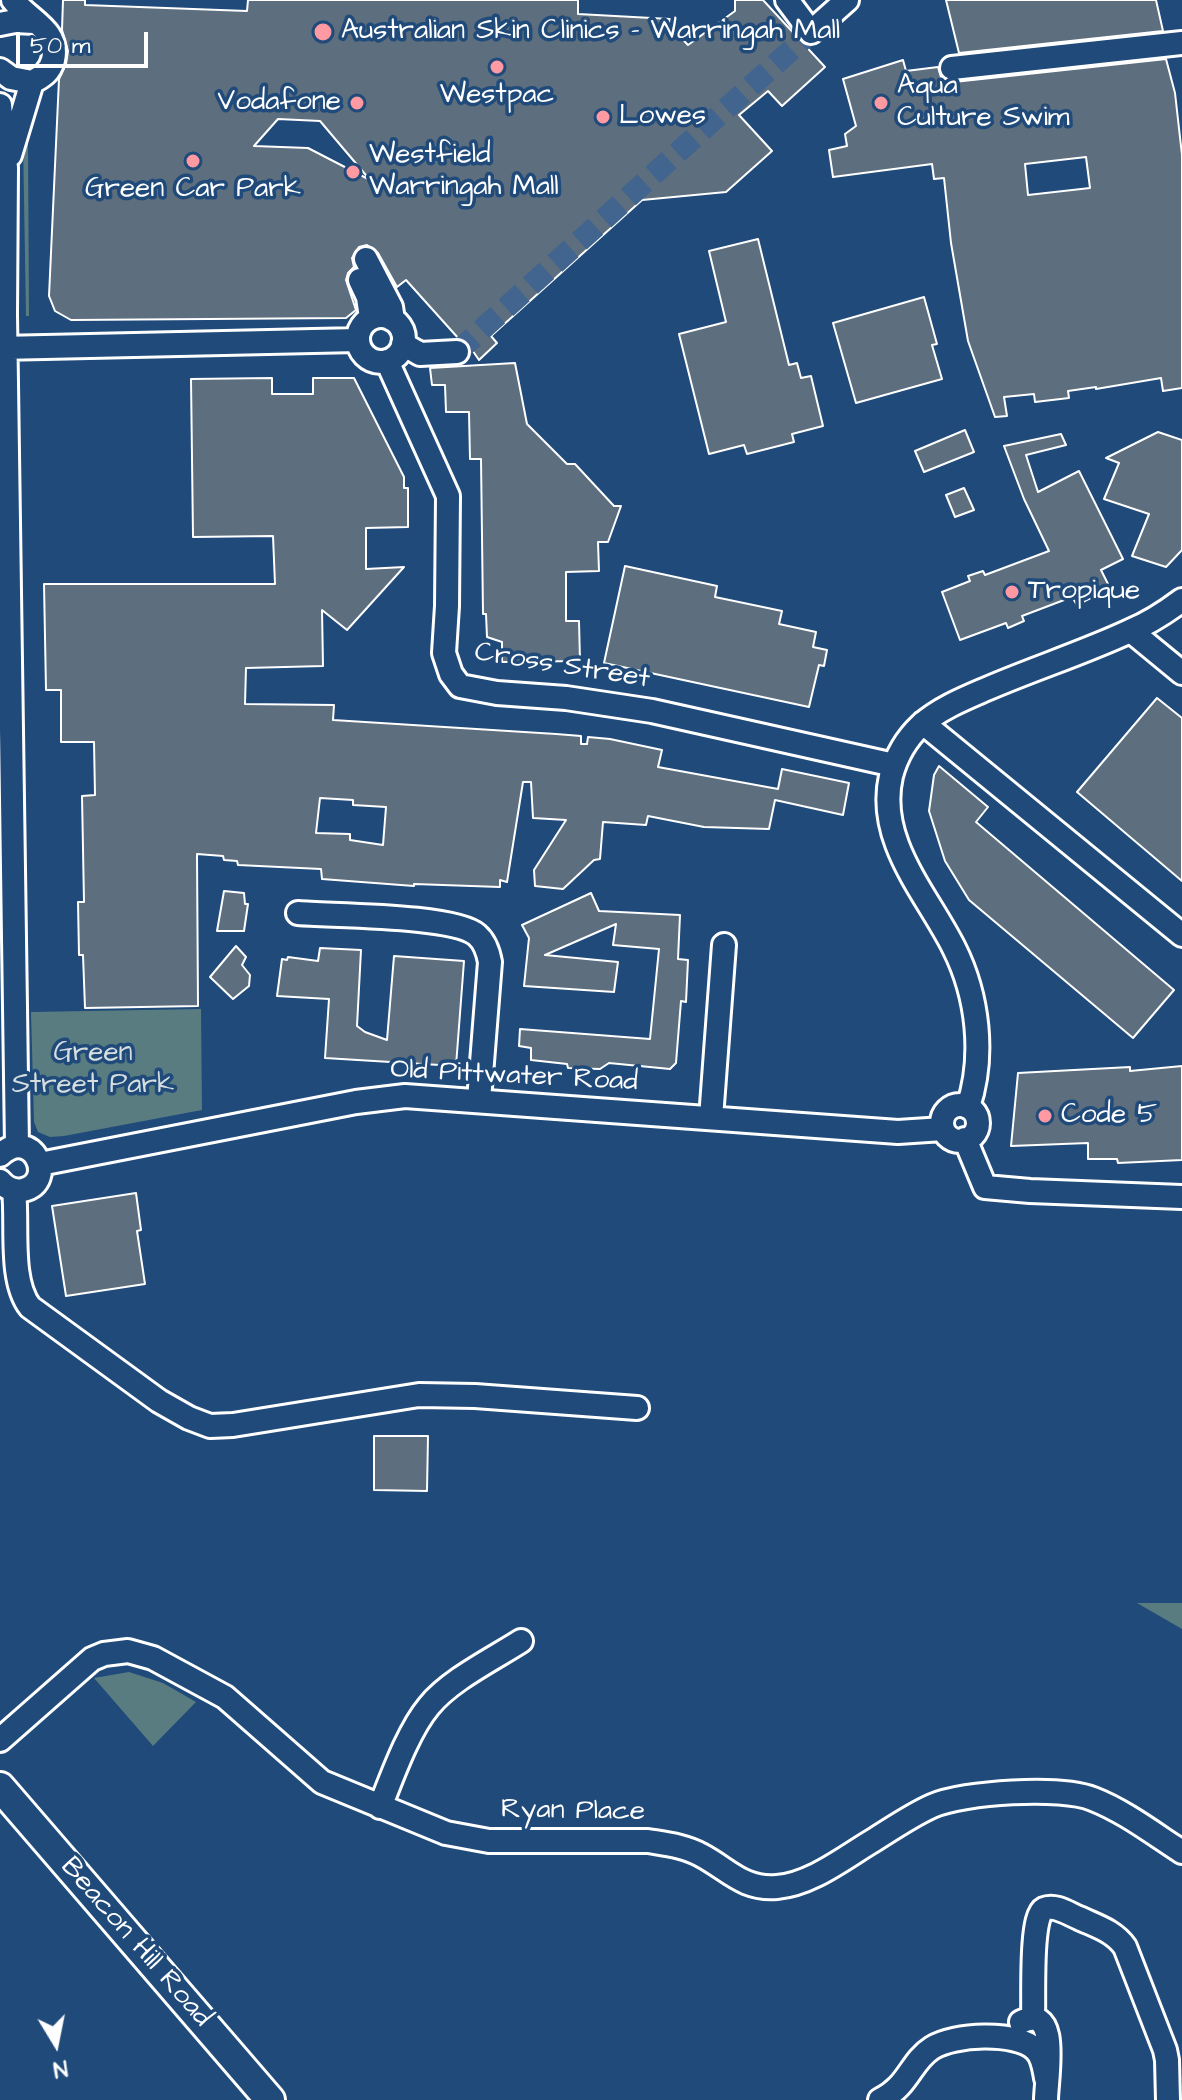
<!DOCTYPE html>
<style>
body{margin:0}
#map{position:relative;width:1182px;height:2100px;overflow:hidden;background:#1f4a7a;font-family:"Architects Daughter",sans-serif}
canvas{display:block}
.north{position:absolute;left:16px;top:2004px;width:80px;height:80px;-webkit-text-stroke:6px #1f4a7a;paint-order:stroke;rotate:170deg;font-size:22px;font-weight:700;line-height:32px;text-align:center;color:#fff}
.north::after{content:'';display:block;margin:auto;width:28px;height:36px;background:#fff;clip-path:polygon(50% 0,100% 100%,50% 72%,0 100%)}
.scale{position:absolute;left:16px;top:32px;width:132px;height:36px;box-sizing:border-box;border:4px solid #fff;border-top:0;padding-left:10px;font-size:24px;line-height:28px;white-space:nowrap;color:#fff;-webkit-text-stroke:6px #1f4a7a;paint-order:stroke}
</style>
<div id="map">
<canvas width="1182" height="2100"></canvas>
<div class="north">N</div>
<div class="scale">50 m</div>
</div>
<script>
const ctx = document.querySelector('canvas').getContext('2d');
ctx.lineJoin = 'round';
function paint(path, color) { ctx.fillStyle = color; ctx.fill(path, 'evenodd'); }
function stroke(path, color, width, dash) { ctx.strokeStyle = color; ctx.lineWidth = width; ctx.lineCap = dash ? 'butt' : 'round'; ctx.setLineDash(dash || []); ctx.stroke(path); }
function label(font, color, halo, rows, align = 'center') {
  ctx.font = font + ' "Architects Daughter",sans-serif'; ctx.lineWidth = 7; ctx.setLineDash([]); ctx.textBaseline = 'middle'; ctx.strokeStyle = halo; ctx.fillStyle = color; for (const [text, x, y, turn = 0] of rows) {
    ctx.save(); ctx.translate(x, y); ctx.rotate((+turn || 0) * Math.PI / 180); ctx.textAlign = isNaN(turn) ? turn : align; if (halo) ctx.strokeText(text, 0, 0); ctx.fillText(text, 0, 0); ctx.restore();
  }
}
paint(new Path2D(`
 M35,108L37,110L31,126L28,142L29,316H26L23,141Z
 M201,1009L202,1110L64,1136L50,1137L38,1132L34,1122L31,1012Z
 M1137,1603H1182V1629Z
 M129,1672L163,1683L196,1702L153,1746L94,1678Z`), '#597c81');
const building = new Path2D(`
 M63,0H85V5L247,11L248,0H578V14L670,19L669,25L688,45L735,11V0H763L825,67L782,106L768,91L739,115L772,151L726,192L642,200L491,336L497,343L479,360L468,344L459,339L406,280L397,287L378,253L367,245L359,247L352,258L354,267L348,273L346,280L356,310L346,318L71,320L55,311L49,296L59,79L66,64L68,51L62,30ZM278,119L320,121L370,180L308,148L254,146Z
 M946,0H1156L1163,31L959,53Z
 M1166,59L1175,93L1182,155V388L1163,391L1161,378L1096,389V387L1068,391L1069,398L1035,402L1034,394L1004,397L1007,416L995,417L968,341L951,243L944,178L934,179L932,164L833,177L829,150L847,146L845,134L856,126L843,79L903,60L906,71L938,67L941,77L954,82ZM1086,157L1090,188L1028,195L1025,164Z
 M758,239L789,365L797,363L801,378L811,376L823,426L792,434L794,442L747,454L744,445L709,454L679,334L726,322L709,251Z
 M924,297L937,344L932,345L942,379L856,403L833,323Z
 M515,363L527,424L567,464H575L614,506H621L608,542H598L599,571L566,572V621H579L580,661L502,662V642L487,637L486,614H483L481,459H470L469,412H446L445,385H432L430,368Z
 M272,378V394H313V378H354L404,477V488H408V527L366,528V569L404,567L347,630L322,610L323,666L246,668L245,704L334,705L333,720L556,734L581,736V744H587L588,737L610,739L662,750L658,767L778,789L782,769L849,783L843,815L775,800L769,829L704,827L648,816L646,825L603,822L600,859L594,860L563,889L535,886L534,870L566,820L533,818L531,782H523L507,882L500,880V887L414,884V886L322,879L321,869L238,865L237,861L224,860L223,856L197,854L198,1006L85,1008L83,955H79L78,902H84L82,796L95,795L94,742H61V690H46L44,584H275L273,536L193,537L191,379ZM320,798L353,800V805L386,807L383,845L350,840V834L316,833Z
 M965,430L974,452L924,472L915,451Z
 M1158,432L1182,440V550L1166,567L1132,556L1149,514L1104,499L1119,463L1106,458Z
 M1061,434L1066,445L1026,455L1038,492L1079,471L1123,559L1101,570L1110,588L1077,605L1072,597L1022,616L1024,621L1008,628L1006,623L960,640L942,592L970,581L968,576L983,571L985,575L1049,551L1024,499L1004,446Z
 M964,488L974,510L955,517L946,495Z
 M625,566L717,586L715,597L782,611L779,624L816,632L813,647L827,650L824,666L819,665L809,707L604,663Z
 M1157,698L1182,718V881L1077,792Z
 M939,766L988,807L976,822L1174,990L1133,1038L969,900L945,861L929,811L934,775Z
 M224,891L244,893L245,904H248L244,931H217Z
 M591,893L599,911L680,915L678,959L688,960L686,1002L681,1001L676,1063L670,1069L609,1063L600,1069L568,1068L567,1064L531,1060V1048L519,1046L520,1029L650,1039L659,949L613,945L616,924L545,955L618,962L614,992L524,986L529,938L522,925Z
 M236,946L246,957L242,965L250,975L249,986L233,999L210,977Z
 M320,948L361,950L357,1026L365,1032L387,1040L394,956L464,961L456,1066L325,1058L329,999L277,996L282,959L287,960L288,957L318,961Z
 M1182,1066V1160L1118,1163L1117,1159H1088V1143L1011,1146L1018,1073L1130,1067V1071Z
 M136,1193L141,1230L137,1231L145,1284L66,1296L52,1206Z
 M374,1436H428L427,1491L374,1490Z`);
paint(building, '#5d6e7e');
stroke(building, '#fff', 2);
stroke(new Path2D(`
 M457,352L811,32`), '#41658e', 22, [22, 11]);
const minor = new Path2D(`
 M787,0L811,32L847,0
 M0,24L15,21L34,22
 M952,68L1182,43
 M0,70L11,78L32,82C42,77 50,72 53,60C60,30 28,20 13,0
 M0,105L6,168L5,314L17,1146
 M10,155L32,82
 M366,259L391,307L393,320
 M360,280L368,297L371,318
 M358 339a23 23 0 1 1 46 0a23 23 0 1 1-46 0Z
 M403,344L420,354L457,352
 M0,348L358,340
 M387,361L448,496L447,606L444,653L451,674L460,686L497,693L566,698L652,711L894,765
 M1131,631L1182,673
 M923,723L1182,935
 M298,913C333,916 454,915 477,935C485,942 488,951 490,962L479,1100
 M942 1123a18 18 0 1 1 36 0a18 18 0 1 1-36 0Z
 M968,1107C985,1056 978,996 954,948C927,894 876,841 891,776C896,757 906,739 921,725C939,709 963,699 984,690C1032,669 1083,653 1130,631C1149,623 1166,612 1182,600
 M711,1118L724,945
 M965,1139L985,1187L1030,1191L1182,1197
 M0,1155C33,1125 58,1182 23,1190C13,1192 6,1188 0,1181
 M40,1164L356,1102L405,1096L898,1132L943,1129
 M14,1190C18,1224 9,1280 30,1307L159,1401L189,1418L210,1426L233,1425L419,1395L475,1396L637,1408
 M0,1740L92,1659L104,1654L128,1651L153,1658L225,1697L322,1782L446,1833L489,1841H648C666,1844 685,1846 701,1855C728,1869 743,1890 777,1887C812,1884 845,1857 874,1840C893,1828 912,1815 932,1806C964,1792 1061,1786 1093,1799C1124,1811 1154,1834 1182,1852
 M380,1807C392,1777 408,1731 429,1706C450,1680 493,1659 521,1641
 M1033,2018C1034,2000 1030,1916 1044,1909C1055,1904 1069,1914 1079,1918C1096,1926 1114,1931 1125,1947L1165,2050L1167,2060L1168,2100
 M1021,2022C1061,2002 1046,2079 1046,2100
 M880,2100C909,2086 910,2062 932,2048C954,2034 1015,2031 1035,2049C1043,2056 1044,2067 1046,2078`);
const major = new Path2D(`
 M0,1787L270,2100`);
stroke(minor, '#fff', 28);
stroke(major, '#fff', 34);
stroke(minor, '#1f4a7a', 22);
stroke(major, '#1f4a7a', 28);
for (const [x, y, r, color] of [
 [323,32,10,"#ff9aa2"],
 [497,67,8,"#ff9aa2"],
 [357,103,8,"#ff9aa2"],
 [881,103,8,"#ff9aa2"],
 [603,117,8,"#ff9aa2"],
 [193,161,8,"#ff9aa2"],
 [353,172,8,"#ff9aa2"],
 [1012,592,8,"#ff9aa2"],
 [1045,1116,8,"#ff9aa2"]
]) { const dot = new Path2D(); dot.arc(x, y, r, 0, 2 * Math.PI); ctx.fillStyle = color; ctx.fill(dot); stroke(dot, '#1f4a7a', 3); }
label('28px', '#fff', '#1f4a7a', [
 ["Australian Skin Clinics - Warringah Mall",341,32],
 ["Aqua",897,87],
 ["Culture Swim",897,119],
 ["Westpac",497,96,"center"],
 ["Vodafone",341,103,"right"],
 ["Lowes",619,117],
 ["Westfield",369,156],
 ["Warringah Mall",369,188],
 ["Green Car Park",193,190,"center"],
 ["Tropique",1028,592],
 ["Code 5",1061,1116]
], 'left');
label('28px', '#fff', '#1f4a7a', [
 ["Cross Street",562,667,9],
 ["Old Pittwater Road",514,1077,3],
 ["Ryan Place",573,1812,1],
 ["Beacon Hill Road",135,1943,49]
]);
label('28px', '#d6dee0', '#1f4a7a', [
 ["Green",93,1054],
 ["Street Park",93,1086]
]);
</script>
